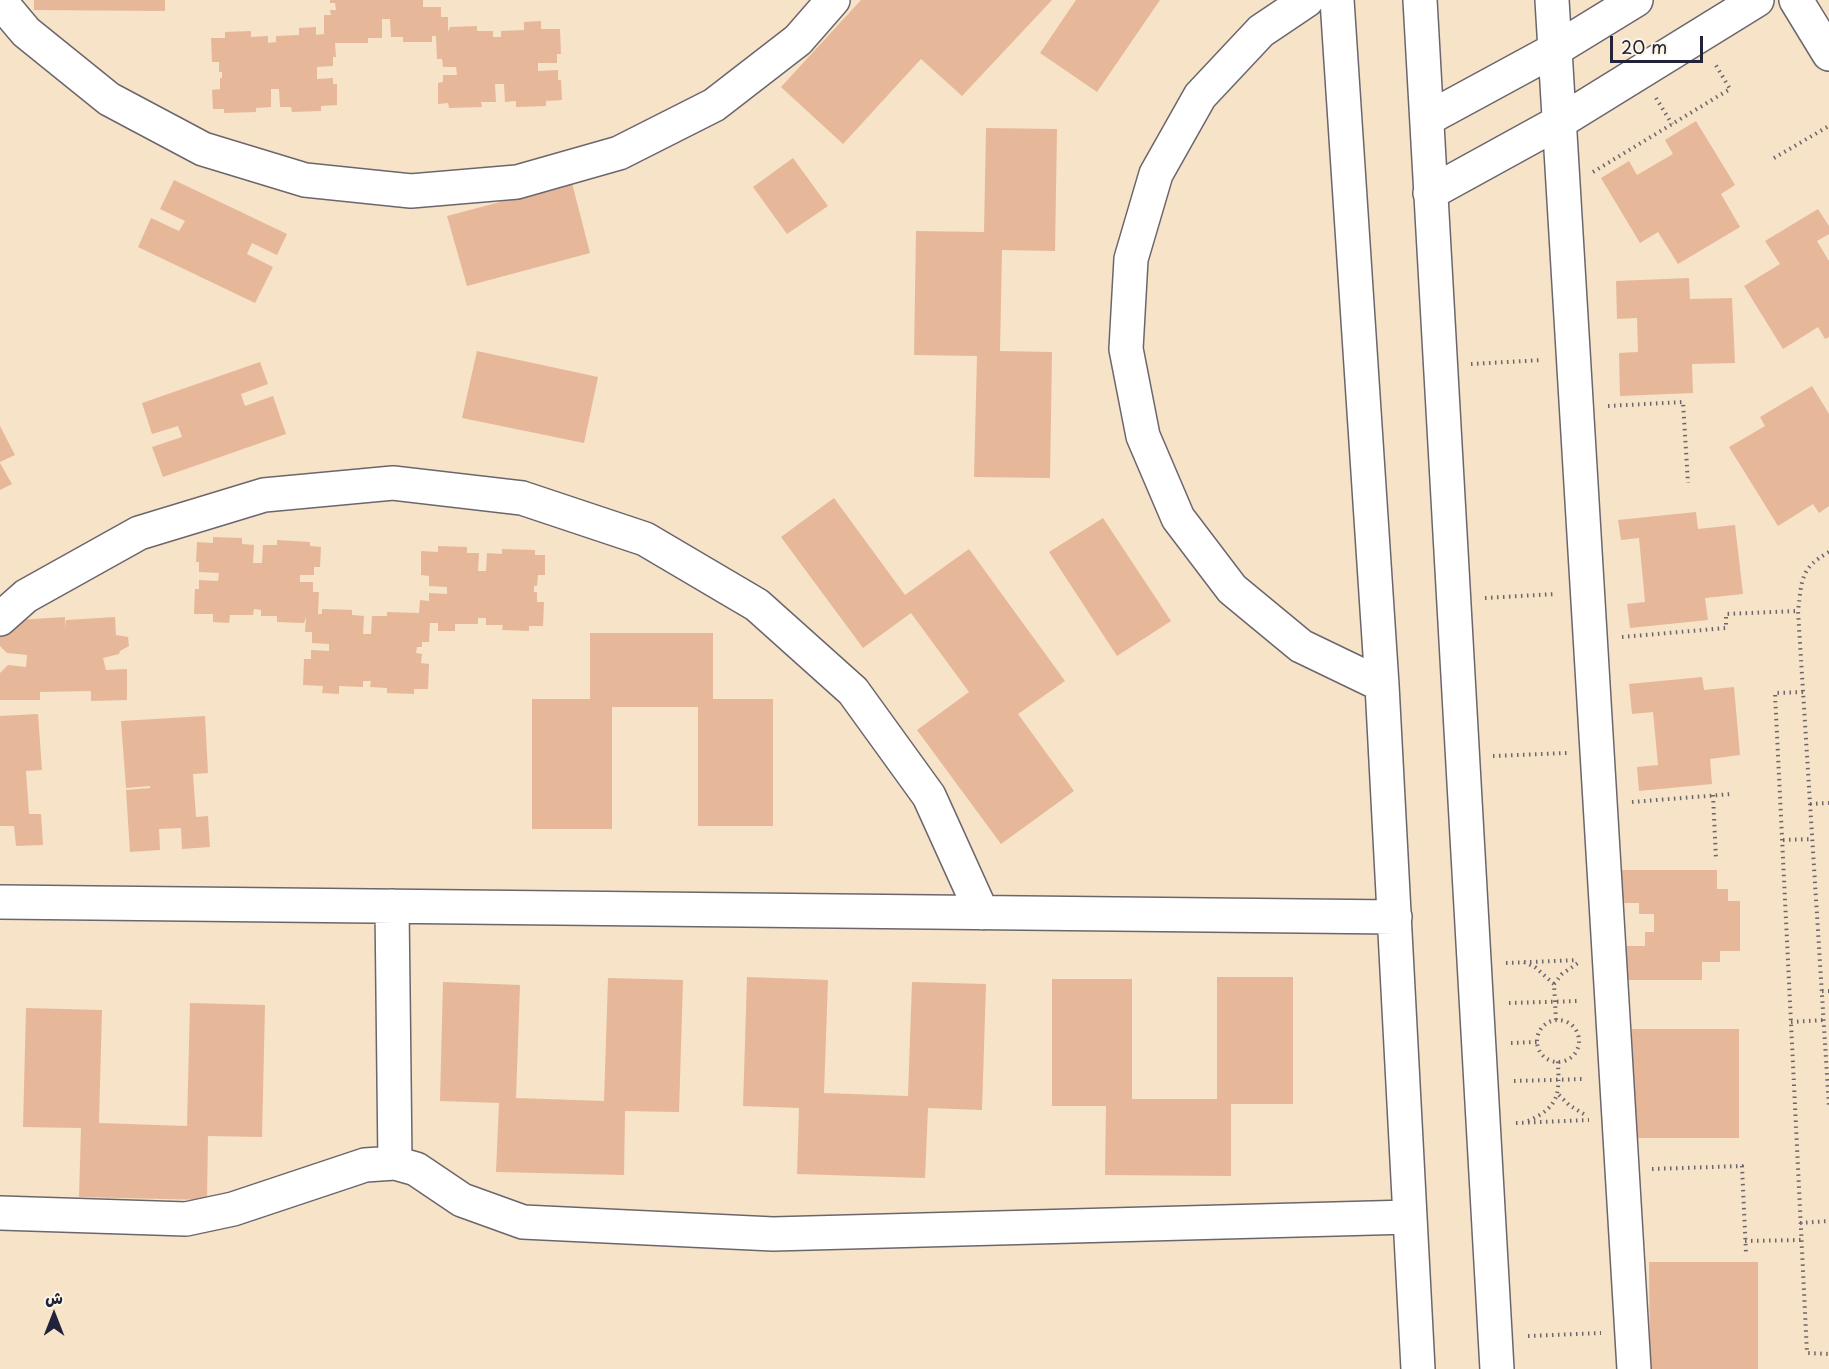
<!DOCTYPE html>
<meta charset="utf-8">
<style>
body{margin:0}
#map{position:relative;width:1829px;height:1369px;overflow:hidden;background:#f6e3c8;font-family:"Playpen Sans","Playpen Sans Arabic",sans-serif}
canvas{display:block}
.north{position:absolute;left:24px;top:1285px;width:60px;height:60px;-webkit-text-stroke:4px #fcf5e5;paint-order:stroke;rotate:0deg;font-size:16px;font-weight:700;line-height:24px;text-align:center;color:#22223b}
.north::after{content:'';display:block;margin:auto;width:21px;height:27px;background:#22223b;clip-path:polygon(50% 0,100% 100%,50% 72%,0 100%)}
.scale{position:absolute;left:1610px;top:36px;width:93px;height:27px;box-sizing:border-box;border:3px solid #22223b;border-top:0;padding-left:8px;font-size:18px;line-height:21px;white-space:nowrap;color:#22223b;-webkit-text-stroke:4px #fcf5e5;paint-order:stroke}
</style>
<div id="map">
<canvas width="1829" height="1369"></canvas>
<div class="north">ش</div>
<div class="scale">20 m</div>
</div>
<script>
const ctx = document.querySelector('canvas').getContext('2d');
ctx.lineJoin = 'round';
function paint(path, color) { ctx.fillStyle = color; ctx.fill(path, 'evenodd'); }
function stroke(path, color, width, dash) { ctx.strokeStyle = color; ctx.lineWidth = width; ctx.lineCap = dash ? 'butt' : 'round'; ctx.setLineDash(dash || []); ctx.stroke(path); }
paint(new Path2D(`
 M34,0H165V11L34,10Z
 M330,0H423V7H441V17H448V32L450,27L477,26V31H493V37H501V31L524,30V22L541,21V29H560L561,54H557V63H538V71L558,70V80H561L562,100L546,101V106L516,107V101L505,102L504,84H495L496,102H481L482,107L449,108L448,103L438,104V83L443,82V75H457L456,67H443L442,59H437L436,36H432V42H403V37H391L390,19H382V38H368V43H335L336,57H333V66L317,67V79L333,78V84H337V105L321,106V111L292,112L291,107H280L279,89H271V107L256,108V112L224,113V109H213L212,90L220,89V78H222V72H219V62H212L211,38H225V32L251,31V37L268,36V43L276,42V36L299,35V28L316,27V35L324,34V15H331L330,10H336L335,3H330Z
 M861,0H1052L962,96L921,59L843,144L781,87Z
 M1076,0H1160L1097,92L1040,53Z
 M1696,121L1735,185L1721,194L1740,227L1678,264L1658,232L1640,243L1601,178L1629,161L1637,175L1673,154L1665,140Z
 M986,128L1057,129L1055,251L1002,250L1000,351L1052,352L1050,478L974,477L977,356L914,355L916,231L984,232Z
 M793,158L828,206L787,234L753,187Z
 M174,180L287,234L277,255L252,243L247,254L273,267L255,303L138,247L151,218L179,231L185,221L160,209Z
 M572,183L590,253L467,286L447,216Z
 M1818,209L1829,226V234L1817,241L1829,261V337L1825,339L1818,327L1783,349L1744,286L1780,264L1765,241Z
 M1689,278L1690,299L1732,298L1735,363L1692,364L1693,393L1620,396L1619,353L1638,352L1637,318L1617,319L1616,281Z
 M477,351L598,377L584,443L462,418Z
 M260,362L268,384L241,394L245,406L273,396L286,434L163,477L152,447L182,437L178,426L152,434L142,403Z
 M1812,386L1829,414V506L1819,513L1813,504L1778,526L1729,447L1765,426L1760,417Z
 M0,426L15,455L0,462Z
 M0,463L12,484L0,490Z
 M834,498L905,595L969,549L1065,681L1018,714L1074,791L1001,844L917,730L969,692L911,613L863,648L781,537Z
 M1696,512L1698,529L1735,525L1743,594L1705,598L1708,620L1630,628L1627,604L1645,602L1639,538L1621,540L1618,520Z
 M1103,518L1171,621L1117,656L1049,552Z
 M213,537L242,538V544L254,545L253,563H262L263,545H277V540L310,542V546L321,547L320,567H314V575H300V582H313V592H319L318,614H322V609L352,610V615L364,616L363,634H371L372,616H387V612L419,613L420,600L429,601V593L447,594V587L429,586V576L421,575V551L438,552V546L467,547V553H479L478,571H486L487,553L502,554V549L535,550V555H545V575H538L537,586H534V592H537V602H544L543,626H529V631L502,630L503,625H486V618H478V624H455V631H438V623H430L429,642H422V647H417L416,653L422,654L421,663L429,664L428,689H414V694L387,693V688L370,687L371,681H363V687L339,686V694L322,693L323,686L303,685L304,659H311V650L329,651V644L312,643V632H305L306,617L304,623L277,622V616H261V610L254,609L253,615H230L229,623L213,622V614H194L195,589H199V580L218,581L219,573L199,572V562H196L197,542L213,543Z
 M65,617V628L66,620L115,617L116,635L128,637L129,646L120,651L119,654L103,658L106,670L127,669V700L91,701V691L40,692V700H0V673L8,665L26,667L27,655L7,653L0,646V626L17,620Z
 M590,633H713V699H773V826H698V707H612V829H532V699H590Z
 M1702,677L1704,690L1734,687L1740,755L1710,759L1712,784L1639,791L1637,767L1658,765L1653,712L1632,714L1629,684Z
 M38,714L42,770L26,771L29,814H41L43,845L16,846L14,826H0V716Z
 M205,716L208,773L193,774L196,817L208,816L210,847L182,849L181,828L159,829L160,850L130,852L126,790L150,788V786L126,788L121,721Z
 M1618,870H1717V889H1728V901H1740V951H1720V962H1702V980H1623V946H1645V932H1654V914H1639V903H1618Z
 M747,977L828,980L824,1093L908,1096L912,982L986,984L982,1110L928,1108L925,1178L797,1174L799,1108L743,1106Z
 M1217,977H1293V1104H1231V1176L1105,1175L1106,1106H1052V979H1132V1099H1217Z
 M608,978L683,980L679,1112L625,1111L624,1175L496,1172L499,1103L440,1101L443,982L520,985L516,1098L604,1101Z
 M190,1003L265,1005L262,1137L208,1136L207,1200L79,1197L81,1128L23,1127L26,1008L102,1010L99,1123L187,1126Z
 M1632,1029H1739V1138H1633Z
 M1649,1262H1758V1369H1650Z`), '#e6b899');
const minor = new Path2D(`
 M1307,0L1261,31L1200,96L1156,174L1131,259L1126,349L1143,436L1178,518L1232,589L1301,646L1382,685
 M1337,0L1382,685L1418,1369
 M1420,0L1497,1369
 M1552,0L1634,1369
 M1796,0L1829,54
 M0,1L26,32L109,99L203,149L305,180L411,191L517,182L619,153L714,105L798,40L833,0
 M1427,119L1556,49L1636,0
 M1430,193L1561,121L1757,0
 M0,619L26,596L139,533L264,495L393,483L522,498L645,539L757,605L853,691L929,796L982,913
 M0,902L1395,917
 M392,906L395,1163
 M0,1213L186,1219L233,1209L365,1165L395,1163L416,1169L462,1200L523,1222L773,1234L1410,1217`);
stroke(minor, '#6c666c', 36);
stroke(new Path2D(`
 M1656,98L1672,124
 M1774,158L1829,126
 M1593,172L1730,89L1714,62
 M1471,364L1542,360
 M1608,406L1683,402L1688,483
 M1829,552C1800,568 1802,580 1798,611L1829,1107
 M1485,598L1555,594
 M1622,637L1726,628V614L1798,611
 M1803,692L1775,693L1807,1353L1829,1354
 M1493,756L1567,753
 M1713,795L1716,859
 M1632,802L1732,794
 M1810,804L1829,803
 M1783,840L1813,839
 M1524,962L1535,967L1554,984L1556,1020
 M1506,963L1577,960
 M1554,984L1562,974L1578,963
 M1822,991H1829
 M1509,1003L1579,1001
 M1537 1041a21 21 0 1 1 42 0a21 21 0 1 1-42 0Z
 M1791,1022L1824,1020
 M1511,1043L1537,1042
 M1514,1081L1584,1079
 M1559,1095L1569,1105L1587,1116
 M1528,1121C1561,1106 1559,1093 1558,1061
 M1516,1123L1589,1120
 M1652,1169L1742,1166L1746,1253
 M1800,1223L1829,1221
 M1745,1241L1801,1240
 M1528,1336L1601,1333`), '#6c666c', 4, [1.5, 4.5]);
stroke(minor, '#fff', 33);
</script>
